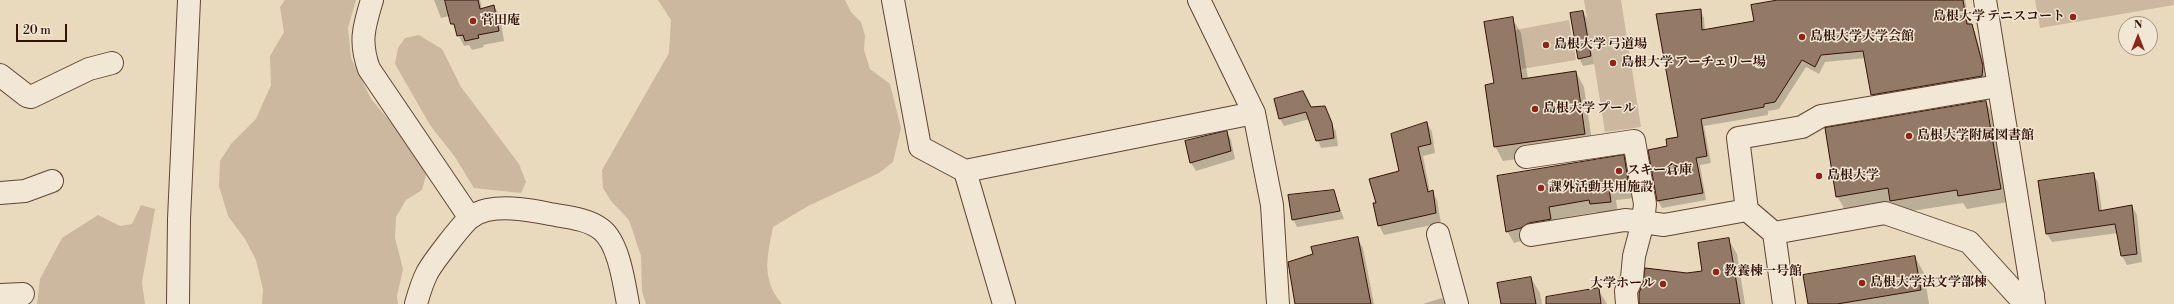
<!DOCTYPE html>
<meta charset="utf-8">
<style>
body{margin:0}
#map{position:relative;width:2174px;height:304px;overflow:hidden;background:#eadabd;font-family:"Libre Bodoni",serif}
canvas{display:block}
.north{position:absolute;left:2118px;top:16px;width:40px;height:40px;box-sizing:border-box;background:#f1e7d4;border:1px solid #a59282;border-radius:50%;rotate:0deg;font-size:11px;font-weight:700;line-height:16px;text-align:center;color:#331308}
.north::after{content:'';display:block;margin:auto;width:14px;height:18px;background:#8f2418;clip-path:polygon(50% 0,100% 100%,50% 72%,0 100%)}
.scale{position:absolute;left:16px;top:24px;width:51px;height:18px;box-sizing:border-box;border:2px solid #331308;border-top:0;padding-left:5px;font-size:12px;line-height:14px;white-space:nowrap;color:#331308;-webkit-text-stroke:3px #f1e7d4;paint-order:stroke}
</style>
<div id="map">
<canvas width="2174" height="304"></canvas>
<div class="north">N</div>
<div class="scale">20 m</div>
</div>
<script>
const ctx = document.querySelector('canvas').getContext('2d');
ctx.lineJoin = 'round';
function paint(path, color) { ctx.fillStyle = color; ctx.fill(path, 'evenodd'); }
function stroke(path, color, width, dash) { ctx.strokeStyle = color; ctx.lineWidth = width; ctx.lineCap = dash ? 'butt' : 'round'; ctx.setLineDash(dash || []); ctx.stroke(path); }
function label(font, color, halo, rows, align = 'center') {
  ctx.font = font + ' "Libre Bodoni","Noto Serif JP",serif'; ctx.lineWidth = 3; ctx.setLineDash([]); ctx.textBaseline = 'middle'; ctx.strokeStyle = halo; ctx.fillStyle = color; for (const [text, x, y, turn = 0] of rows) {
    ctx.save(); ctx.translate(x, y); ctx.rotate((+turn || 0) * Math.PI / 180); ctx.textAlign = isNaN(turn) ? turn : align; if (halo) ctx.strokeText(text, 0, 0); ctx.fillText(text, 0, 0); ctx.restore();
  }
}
paint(new Path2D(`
 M285,0H356L348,28L351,58L371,99L412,147L426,175L422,190L406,200L396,217L395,238L403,269L397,296L398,304H262L263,290L256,260L245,239L228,216L219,186L220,161L231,144L256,119L271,85L270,56L284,32L280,7Z
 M658,0H845L851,12L861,22L865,36L864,50L870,69L890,84L901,128L893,162L879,173L808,206L773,227C767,257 761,279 782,304H646L642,291L641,256L629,220L611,201L603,188L602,170L669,53L671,20Z
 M1584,0H1621L1641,127L1605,132Z
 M2035,0H2174V5L2040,28Z
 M1569,20L1576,60L1522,69L1515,30Z
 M419,35L442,49L461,87L519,164L526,182L521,193L474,188L455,157L430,125L395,64L398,48L405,38Z
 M141,205L155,209L142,282L145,304H37L40,279L62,238L98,215L120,226L132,224Z`), '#cbb89e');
paint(new Path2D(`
 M434,0H480L482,9L494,6L500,16L504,41L483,45L484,47L472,50L469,45L464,46L449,16L441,18Z
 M1784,0H1965L1970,25L1975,32L1987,74L1986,83L1876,102L1872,95L1866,58L1825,62L1819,74L1806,67L1779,109L1768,111V115L1704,126L1711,163L1700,165L1706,200L1662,208L1658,201L1668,147L1680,138L1700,10L1704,18L1705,31L1755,22Z
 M1583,12L1587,19L1594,64L1583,66L1579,58Z
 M1512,18L1521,33L1528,79L1576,72L1584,87L1593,148L1503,161L1495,146Z
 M1986,102L1993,115L2008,202L1967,209L1963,203L1898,213L1892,202L1845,210L1837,196Z
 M1324,107L1336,132L1338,146L1321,148L1310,119L1284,126L1280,119L1311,108Z
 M1427,123L1432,132L1435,153L1423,156L1430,192L1432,191L1437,200L1441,223L1384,235L1379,225L1378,203L1401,172Z
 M1227,132L1231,140L1235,159L1196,171L1191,163L1186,141Z
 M1623,156L1630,168L1635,198L1616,200L1618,214L1598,216L1596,212L1556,219L1557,231L1514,243L1507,231Z
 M2093,174L2098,182L2102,211L2132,206L2137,215L2142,262L2127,265L2122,256L2118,233L2052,242L2047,234Z
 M1333,191L1344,219L1297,227L1293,219Z
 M1357,238L1363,248L1374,304H1296Z
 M1728,239L1737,254L1745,304H1639L1687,274L1703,272Z
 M1915,257L1924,273L1929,304H1809Z
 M1531,278L1540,293L1542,304H1502Z
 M1598,289L1607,304H1571Z
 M1442,298L1445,304H1423Z`), '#0003');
const building = new Path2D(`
 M445,0H478L480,9L494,5L499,31L478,35L479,38L465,41L463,35L457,36L454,24H451Z
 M1778,0H1963L1967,24H1972L1983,66L1982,76L1871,95L1863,51L1821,55L1815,67L1802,60L1775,102L1764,104V107L1701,119L1707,156L1696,158L1703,193L1657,201L1648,150L1667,146L1666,139L1678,137L1656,14L1701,9L1702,30L1754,21L1751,5Z
 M1583,11L1591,56L1578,59L1570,13Z
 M1513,17L1522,79L1576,71L1585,134L1494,147L1485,85L1494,83L1484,22Z
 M1303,91L1311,107L1325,106L1332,123L1334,138L1316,141L1306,112L1279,119L1274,99Z
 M1986,101L2001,189L1958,196L1957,190L1890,201L1888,188L1836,197L1825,128Z
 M1427,122L1431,144L1418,147L1428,192L1433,190L1436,213L1378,226L1373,203H1376L1369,179L1399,171L1391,134Z
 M1227,131L1231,151L1190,163L1185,141Z
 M1624,155L1629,186L1609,188L1611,202L1590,204L1589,200L1549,207L1551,219L1529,223L1521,228L1506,232L1497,176Z
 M2094,173L2099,211L2132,205L2137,254L2121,256L2115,224L2046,234L2038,181Z
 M1334,190L1340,211L1292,220L1288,195Z
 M1358,237L1371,304H1295L1288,262L1313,254L1311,247Z
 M1729,238L1740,304H1639V293L1643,283L1645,268L1687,273L1702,271L1698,243Z
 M1915,256L1921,290L1837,304H1808L1803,275Z
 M1531,277L1536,304H1501L1497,283Z
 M1599,288L1601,304H1546V297Z`);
paint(building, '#927a66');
stroke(building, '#331308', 1);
const minor = new Path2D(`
 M372,0C364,27 359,41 369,69L470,218
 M893,0L920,147L965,171L1254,113
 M1199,0L1254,113L1272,205L1278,304
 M1985,0L2034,304
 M0,75L27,96L31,97L89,69L112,63
 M1526,157L1634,141L1645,204L1643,222L1625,220L1531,235
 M965,171L1004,304
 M0,193L25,191L52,181
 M1774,233L1885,213L1969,242L2018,296L2033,295
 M1438,234L1457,304
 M0,295L23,294
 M178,304L179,219L189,0
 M416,304C419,293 422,283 427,273C433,262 462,224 470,218C474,215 482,211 487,210C508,206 530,210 550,214C567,217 589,219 602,230C619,244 624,283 628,304
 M1627,304L1626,291L1632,278L1634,256L1643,222L1664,225L1747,210
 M1784,304L1774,233L1747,210L1738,138L1802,127L1821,116L1998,86`);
stroke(minor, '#614535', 24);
stroke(minor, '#f1e7d4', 22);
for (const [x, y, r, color] of [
 [2073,17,4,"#8f2418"],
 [473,21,4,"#8f2418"],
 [1802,37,4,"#8f2418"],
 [1546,45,4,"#8f2418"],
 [1613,63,4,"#8f2418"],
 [1535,109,4,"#8f2418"],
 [1909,136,4,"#8f2418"],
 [1619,171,4,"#8f2418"],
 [1819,176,4,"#8f2418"],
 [1541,188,4,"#8f2418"],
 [1716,272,4,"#8f2418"],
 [1862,283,4,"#8f2418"],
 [1663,284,4,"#8f2418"]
]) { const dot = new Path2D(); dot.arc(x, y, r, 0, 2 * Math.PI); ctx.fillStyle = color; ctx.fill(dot); stroke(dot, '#f1e7d4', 1.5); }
label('bold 13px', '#331308', '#f1e7d4', [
 ["島根大学 テニスコート",2065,17,"right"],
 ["菅田庵",481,21],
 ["島根大学大学会館",1810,37],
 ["島根大学 弓道場",1554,45],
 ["島根大学 アーチェリー場",1621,63],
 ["島根大学 プール",1543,109],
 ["島根大学附属図書館",1917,136],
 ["スキー倉庫",1627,171],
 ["島根大学",1827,176],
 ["課外活動共用施設",1549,188],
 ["教養棟一号館",1724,272],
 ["島根大学法文学部棟",1870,283],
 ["大学ホール",1655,284,"right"]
], 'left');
</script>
